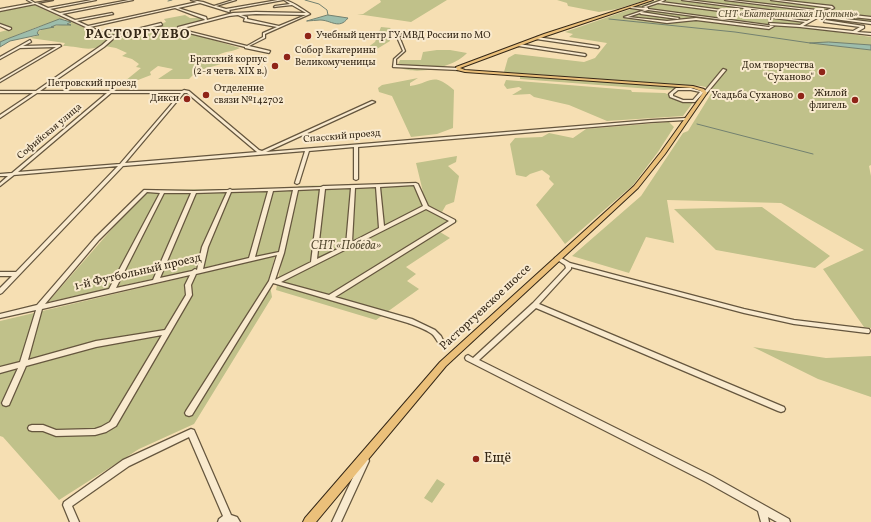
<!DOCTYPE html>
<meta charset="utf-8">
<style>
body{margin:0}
canvas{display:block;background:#f6dfb3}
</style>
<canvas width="871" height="522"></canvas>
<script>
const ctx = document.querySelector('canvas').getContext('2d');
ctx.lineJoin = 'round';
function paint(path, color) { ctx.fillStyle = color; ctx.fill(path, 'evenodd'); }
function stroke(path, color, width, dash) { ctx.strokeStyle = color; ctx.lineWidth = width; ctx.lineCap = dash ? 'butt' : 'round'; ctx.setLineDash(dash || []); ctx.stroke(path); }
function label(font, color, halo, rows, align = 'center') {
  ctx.font = font + ' Vollkorn,serif'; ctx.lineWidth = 4; ctx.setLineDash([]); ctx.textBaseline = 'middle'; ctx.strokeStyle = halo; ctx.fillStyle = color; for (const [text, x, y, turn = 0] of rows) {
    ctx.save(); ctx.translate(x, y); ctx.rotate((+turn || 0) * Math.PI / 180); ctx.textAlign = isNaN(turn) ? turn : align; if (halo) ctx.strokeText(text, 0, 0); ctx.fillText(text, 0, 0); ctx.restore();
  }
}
paint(new Path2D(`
 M380,0H447L411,22L357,14H363L381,2Z
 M557,0H646L617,9L599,12L568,6L567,3Z
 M657,0H871V22L816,16L803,27L871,37V45L814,43L871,50V165L869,166L871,176V328L864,327L823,269L864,250L781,203L667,200L674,243L646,237L629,273L572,256L641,196L683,133L688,131L714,89L701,86L504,72L508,58L515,54L584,62L595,58L607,43L569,37L573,34L565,32Z
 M32,4L64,19L37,27L0,42V32L11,29L0,25V11Z
 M185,15L190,18H201L203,21L172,30H180L240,48C232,52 226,51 218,55L224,57L217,60L223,62L221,64L197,71L189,79H158L173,69L158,66L150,72L151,75L138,80L125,81L141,68L136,67L139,64L132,59L122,56L127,53L116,48L105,46L117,38L127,36H117L107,34L118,31L123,32L163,23L166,22L164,19Z
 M71,22L106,37L109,40C92,55 82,46 63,46L65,43L30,38L39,35L37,33C45,26 57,25 67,25Z
 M381,27L391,28L386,32L390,41L372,52L360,53L375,42Z
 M437,50H450L467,53C455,67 414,77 397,66L400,60H421L423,52Z
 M520,76L693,88L664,90L520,79Z
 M418,78L410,83V86C432,83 432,71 454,90L453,128L437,134L411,137L392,96L379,92L378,88L382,85Z
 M506,80L631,90L632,92L665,93L683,101H694L683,116L607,121L569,105L534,97L530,94L512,95L522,89L519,87L507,89L504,85Z
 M669,122L674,127L658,152L633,185L565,244L536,205L554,184L549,179L550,176L542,170L530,174L526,177L516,175L510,144L515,138L542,137L549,133L573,138L586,129Z
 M457,156L456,162L448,166L459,176L454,202L446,205L442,212L428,205L458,221L440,232L450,238L406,267L416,274L407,281L419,289L376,320L276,290L284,250L48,302L146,190L296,188L299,186L418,183L423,192L416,163Z
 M762,207L830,256L815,268L716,250L674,209Z
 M275,256L269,280L272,297L194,424L139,449L59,500L3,437L0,436V321Z
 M753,347L826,358L871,356V397L818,379Z
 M437,479L445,484L432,503L424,498Z`), '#c0c18a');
const water = new Path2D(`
 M328,15L348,18C339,30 331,20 320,20C316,20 311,21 307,21Z
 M60,19L71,22L67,24L71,25H56L51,27H54L39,30L37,33L39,35H38L10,41L0,47V42L7,39Z
 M829,42L871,45V50L810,43Z`);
paint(water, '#9dbdac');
stroke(water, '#738170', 1);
stroke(new Path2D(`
 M305,0L319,4L327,10L328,15
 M168,1L172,0
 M609,19L735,32L810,43
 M697,124L813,154`), '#738170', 1);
const minor = new Path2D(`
 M27,0H30L35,3L53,0L37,3L48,8L92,0H96L50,9L60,13L129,0H133L62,14L75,20L112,13L113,14L77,21L88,26L197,2L191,0L203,2L214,6L233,0H236L216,6L226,9L278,0H283L229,10L230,11L229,12L200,3L178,8L206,17L207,20L233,13L256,12L306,13L292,5L274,7L275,6L290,4L284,0C292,1 302,9 310,14L265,34V38L249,46L270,51L269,53L245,48V47L177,30H161L113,37V39L104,47L40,91H182L184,90L189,91L259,150L262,151L372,101L375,102L266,152L651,120L686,118L688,119L686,120L651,122L358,147V179L356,180L354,179V147L309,151L299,183L297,184L295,183L305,151L123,166L2,293L0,294V288L12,276H0V272H16L118,166L14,175L0,186V183L8,176H0V174L12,173L107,93H37L0,118V115L33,93H0V91H36L102,45L110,38L35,4L0,11V9L33,3ZM175,8L204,19L205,20L178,27V29L161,28L110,36L90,27ZM256,14L306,15L279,26L247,19V17L241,15ZM238,15L245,18L244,21L277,27L263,33V37L247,46L179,29L229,16ZM111,93H181L120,164L18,172ZM184,93H187L257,152H258L125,163Z
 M662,0H665L661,2L807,21L814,17L682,0H688L816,16L823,12L725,0H731L825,11L832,8L771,0H778L832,6L834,8L827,12L871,17V19L825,14L821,16L871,22V24L819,17L803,26L853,31L860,27L824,22L825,20L864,26V28L857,32L871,33V35L800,27L770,25L769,23L800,25L805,22L658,3L646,7L648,8V9L774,26L769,29L696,20L667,23L624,17L645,10L631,8L630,7L646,8L643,7ZM648,10L770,26L769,27L696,18L667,21L628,17L640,13L641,14L678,19L679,18L641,12Z
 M161,23L162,25L134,31L133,30Z
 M0,24L11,28V29L9,30L0,26Z
 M397,34L406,35L399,36L405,51L396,59V65L458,68L460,69L458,70L393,67L394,59L403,51L396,35Z
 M537,37L598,46L599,47L598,48L536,39Z
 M30,40L31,42L23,46L60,45L61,46L0,82V80L56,47L20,48L0,59V57Z
 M519,44L585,54L586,55L585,56L518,46Z
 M723,69L726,70L706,94H704V92Z
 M676,88H691L704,92L695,102H683L670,97L669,94ZM678,90H691L700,92L693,100H683L673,96V94Z
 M416,183L418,184L428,206L455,220V222L335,297L412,319L435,330L441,336L444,342L443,344C437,345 437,338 432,334C425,329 416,326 408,323L273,283L192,415L189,416L186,415L185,413L186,411L269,281L277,255L196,274L191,285L192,295L116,426L106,432L95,435L56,436L43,431H32L29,430L28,428L29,426L32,425H43L56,430L95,429L101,427L110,422L162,335L96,347L26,366L9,405L6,406L3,405L2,403L18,368L0,373V367L20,362L36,310L0,318V314L37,305L95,238L144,190L194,191L228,190L230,189L232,190L321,187L323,186H325ZM414,185L423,206L384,226L380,187ZM376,187L379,228L352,242L355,188ZM351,188L346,245L317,259L325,189ZM320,189L311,262L275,280L284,253L298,190ZM293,190L279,252L255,257L273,191ZM268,191L249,258L203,269L208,247L231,192ZM147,192L160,193L109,289L45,304L99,240ZM227,192L202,247L197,270L195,269L192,271L160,278L196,193ZM164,193H191L153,280L116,288ZM426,209L449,221L329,295L281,282ZM190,275L185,285L186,295L165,330L96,341L28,360L42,309Z
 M558,256L570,263L744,309L794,320L869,329L870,331L869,333H867L794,324L744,313L571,267V269L539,304L784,407L785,409L784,411L781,412L778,411L536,308L479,360L712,476L789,519L790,522H777L768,517L769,522H761L758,511L706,482L466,360L465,358L466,356L468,355L473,358L533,303L566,268L565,265L556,259L555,258Z
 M191,429L194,430L231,515L237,517L240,522H218L219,519L223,516L189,437L129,466L72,506L79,522H70L63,505L64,502L123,460Z
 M365,457L368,458L369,461L341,522H332L362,458Z`);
const major = new Path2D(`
 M649,0H653L546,36L460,68L465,70L693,86L704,89L707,93L665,154L638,188L446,366L316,522H303L305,518L440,362L634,186L661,152L703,93L701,91L693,88L465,72L457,70L456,67L544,34Z`);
stroke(minor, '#65563e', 2.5);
stroke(major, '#352817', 2);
paint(minor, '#f9eace');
paint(major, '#ebc07a');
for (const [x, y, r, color] of [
 [308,36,4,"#8f2418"],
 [287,57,4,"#8f2418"],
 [275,66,4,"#8f2418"],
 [822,72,4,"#8f2418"],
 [206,95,4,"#8f2418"],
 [801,96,4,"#8f2418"],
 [187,99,4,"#8f2418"],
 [855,100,4,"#8f2418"],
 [476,459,4,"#8f2418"]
]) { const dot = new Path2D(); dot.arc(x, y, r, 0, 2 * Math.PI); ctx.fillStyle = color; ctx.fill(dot); stroke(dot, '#f9eace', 1.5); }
label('italic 10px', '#584e34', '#f9eace', [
 ["СНТ «Екатерининская Пустынь»",788,15]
]);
label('10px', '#352817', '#f9eace', [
 ["Учебный центр ГУ МВД России по МО",316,36,"left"],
 ["Собор Екатерины",295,51,"left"],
 ["Великомученицы",295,63,"left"],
 ["Братский корпус",267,60],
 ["(2-я четв. XIX в.)",267,72],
 ["Дом творчества",814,66],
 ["\"Суханово\"",814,78],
 ["Отделение",214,89,"left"],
 ["связи №142702",214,101,"left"],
 ["Жилой",847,94],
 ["флигель",847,106],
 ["Усадьба Суханово",793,96],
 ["Дикси",179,99]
], 'right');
label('10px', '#352817', '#f9eace', [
 ["Петровский проезд",92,84],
 ["Софийская улица",50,132,-40],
 ["Спасский проезд",342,137,-5]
]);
label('italic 12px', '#584e34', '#f9eace', [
 ["СНТ «Победа»",346,247]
]);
label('12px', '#352817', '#f9eace', [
 ["1-й Футбольный проезд",138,273,-13],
 ["Расторгуевское шоссе",486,308,-43]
]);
ctx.letterSpacing = '1px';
label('bold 13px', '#352817', '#f9eace', [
 ["РАСТОРГУЕВО",138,36]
]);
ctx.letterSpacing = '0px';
label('14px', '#352817', '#f9eace', [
 ["Ещё",484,459]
], 'left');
</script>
